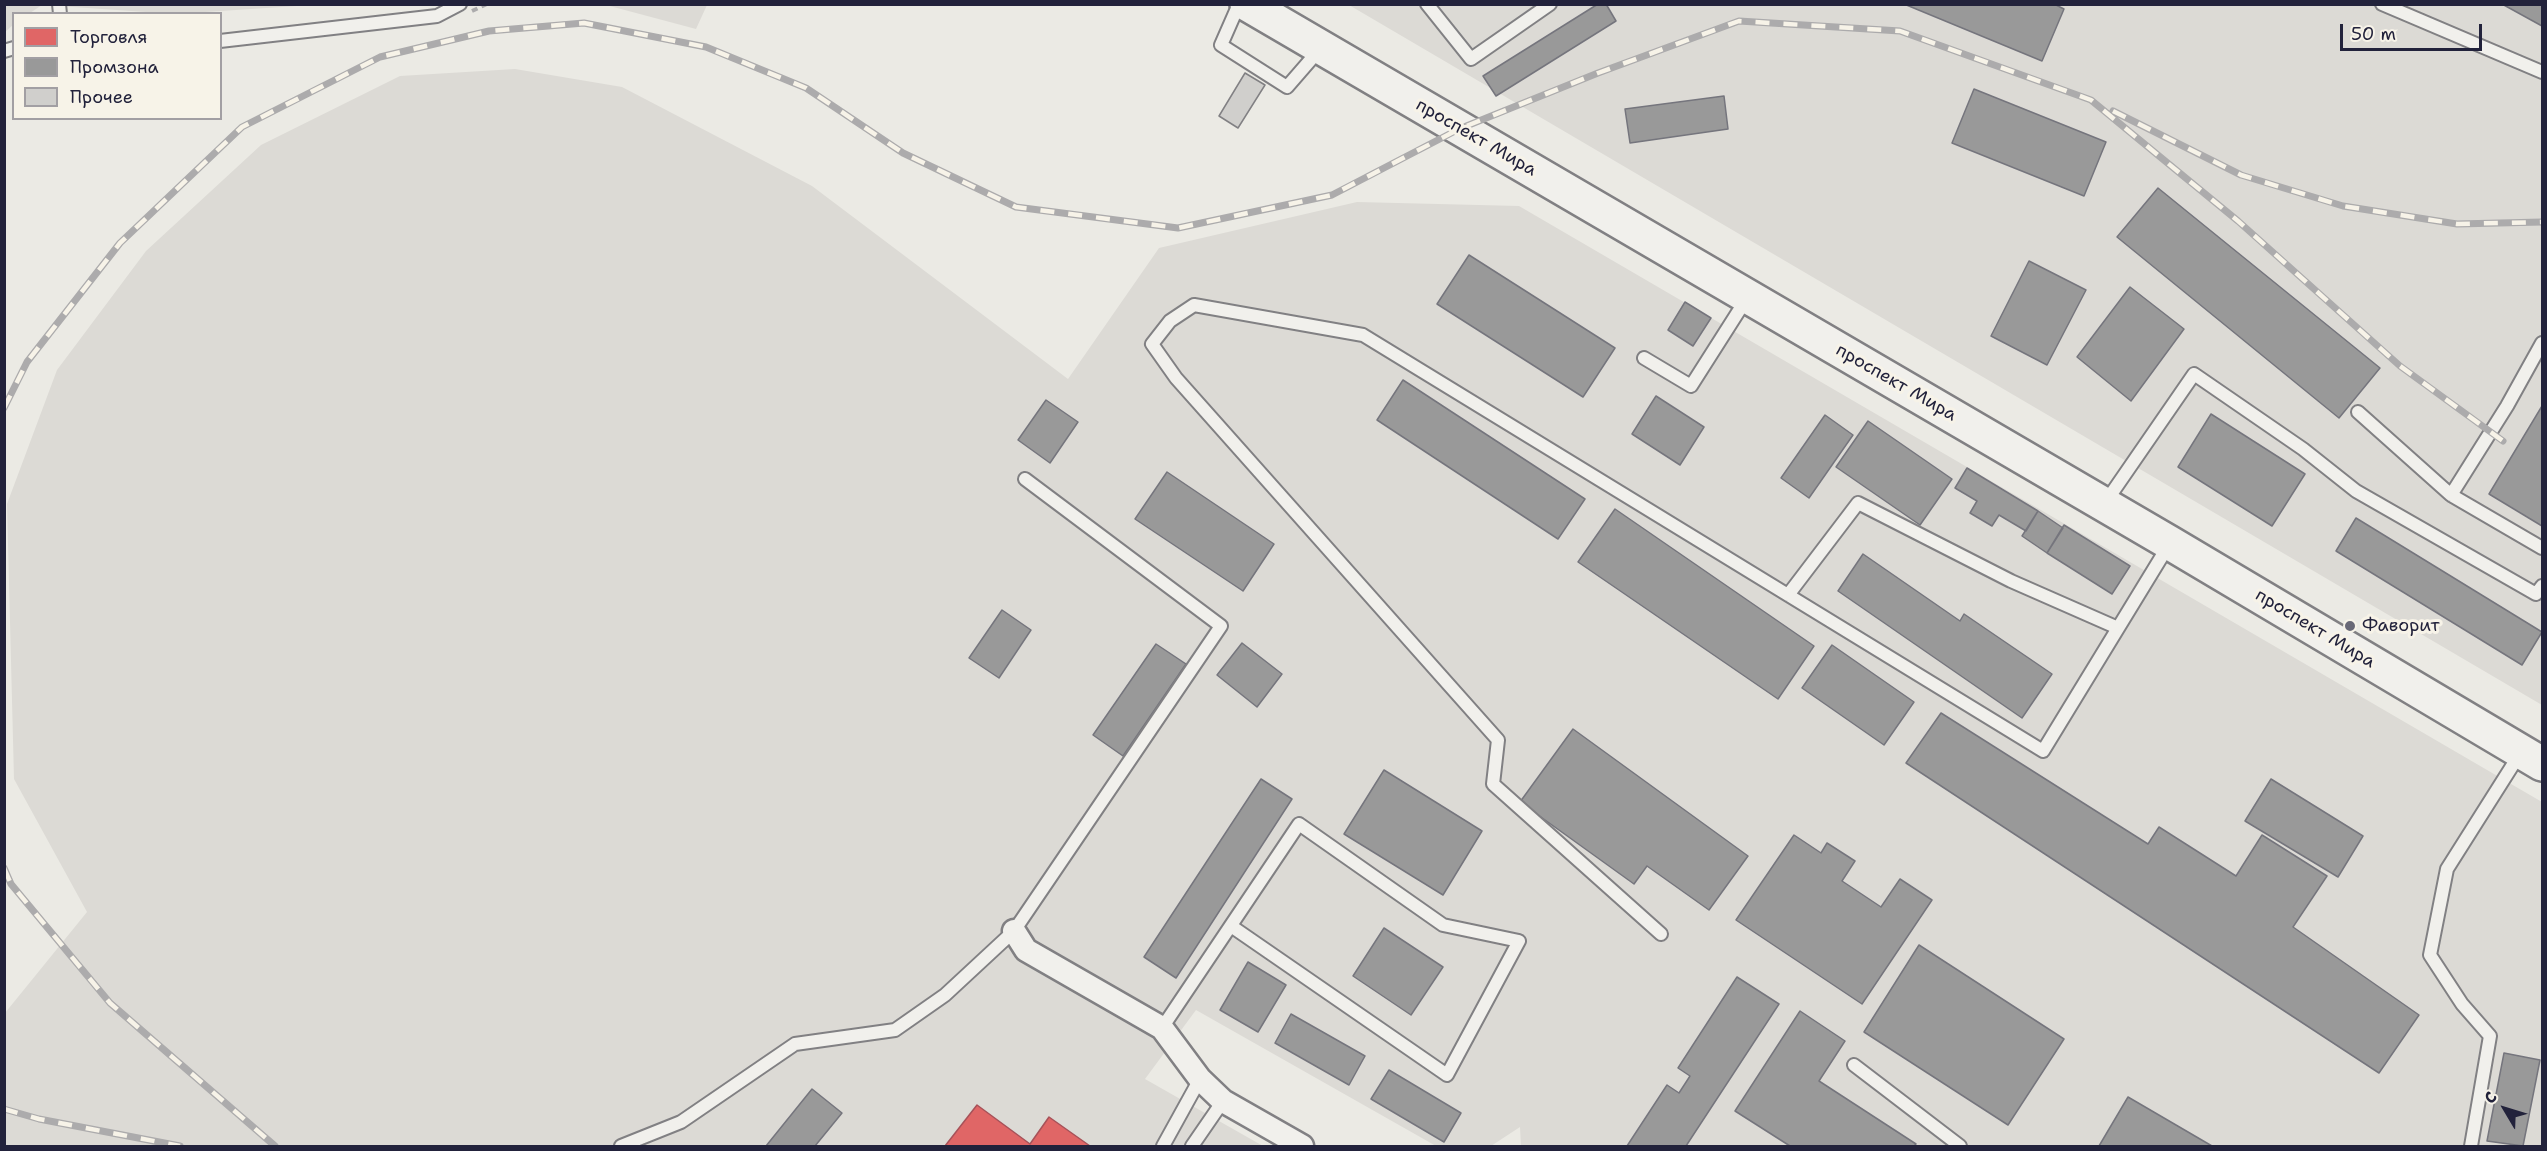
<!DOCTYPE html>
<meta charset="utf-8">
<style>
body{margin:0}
#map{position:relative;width:2547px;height:1151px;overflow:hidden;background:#ebeae4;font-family:"Shantell Sans",sans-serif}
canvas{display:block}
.frame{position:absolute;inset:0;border:6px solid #22223b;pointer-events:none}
.legend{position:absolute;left:12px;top:12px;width:210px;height:108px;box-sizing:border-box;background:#f7f3e8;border:2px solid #a29fa3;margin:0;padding:8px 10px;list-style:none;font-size:18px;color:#22223b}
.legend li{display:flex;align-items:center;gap:12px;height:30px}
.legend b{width:30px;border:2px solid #a29fa3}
.north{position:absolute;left:2475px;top:1079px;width:60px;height:60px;-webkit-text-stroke:4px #f7f3e8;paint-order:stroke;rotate:308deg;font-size:16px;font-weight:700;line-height:24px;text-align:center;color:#22223b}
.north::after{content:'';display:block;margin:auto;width:21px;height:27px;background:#22223b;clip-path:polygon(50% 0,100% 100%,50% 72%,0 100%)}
.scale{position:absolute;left:2340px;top:24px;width:142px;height:27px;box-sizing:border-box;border:3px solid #22223b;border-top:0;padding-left:8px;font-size:18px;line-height:21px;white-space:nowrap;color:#22223b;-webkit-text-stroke:4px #f7f3e8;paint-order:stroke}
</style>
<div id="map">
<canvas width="2547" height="1151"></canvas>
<div class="frame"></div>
<ul class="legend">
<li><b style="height:16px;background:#e06666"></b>Торговля</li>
<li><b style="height:16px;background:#999"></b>Промзона</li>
<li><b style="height:16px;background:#d0cfcc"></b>Прочее</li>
</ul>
<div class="north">С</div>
<div class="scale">50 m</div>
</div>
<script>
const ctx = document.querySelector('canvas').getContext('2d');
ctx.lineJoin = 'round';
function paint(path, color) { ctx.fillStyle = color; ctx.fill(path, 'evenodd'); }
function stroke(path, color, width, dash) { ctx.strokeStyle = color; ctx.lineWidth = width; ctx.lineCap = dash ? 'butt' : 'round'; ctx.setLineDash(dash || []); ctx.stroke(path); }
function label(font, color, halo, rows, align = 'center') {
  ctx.font = font + ' "Shantell Sans",sans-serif'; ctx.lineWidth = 6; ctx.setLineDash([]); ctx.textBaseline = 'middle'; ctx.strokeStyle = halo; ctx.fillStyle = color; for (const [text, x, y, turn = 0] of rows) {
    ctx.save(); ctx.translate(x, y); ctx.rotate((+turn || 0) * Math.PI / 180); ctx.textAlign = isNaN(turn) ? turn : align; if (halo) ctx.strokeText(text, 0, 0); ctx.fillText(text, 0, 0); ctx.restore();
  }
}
paint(new Path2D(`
 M5,4H42V5L30,13L14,14L13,25L5,32Z
 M44,5H312L175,14Z
 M606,5H707L696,29Z
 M1349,5H2542V705Z
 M515,69L622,87L812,186L1068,379L1159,248L1357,202L1519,206L2542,802V1146H1521L1520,1127L1491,1146H1436L1196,1010L1145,1079L1263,1146H5V1013L87,912L14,779L7,504L57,370L146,251L261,145L400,76Z`), '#dcdad5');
const shops = new Path2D(`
 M977,1105L1030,1144L1049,1117L1090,1146H945Z`);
paint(shops, '#e06666');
stroke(shops, '#a75259', 1.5);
const industry = new Path2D(`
 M1598,4H1606L1616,21L1496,96L1483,76Z
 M1904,4H2054L2064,9L2042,61Z
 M2502,4H2542V26Z
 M1974,89L2106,142L2084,196L1952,143Z
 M1724,96L1728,129L1630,143L1625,109Z
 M2158,188L2380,368L2339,418L2117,237Z
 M1469,255L1615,348L1583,397L1437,304Z
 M2029,261L2086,290L2047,365L1991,336Z
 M2130,287L2184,329L2131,401L2077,357Z
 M1685,302L1711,318L1693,346L1668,330Z
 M1403,380L1585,499L1558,539L1377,420Z
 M1656,396L1704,427L1680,465L1632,434Z
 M1046,400L1078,422L1050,463L1018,440Z
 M2542,406V526L2489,494Z
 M2211,414L2305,474L2272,526L2178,467Z
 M1825,415L1853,435L1809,498L1781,478Z
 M1868,421L1952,479L1920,525L1836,467Z
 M1967,468L2038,511L2026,531L1999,515L1992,526L1970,513L1977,501L1955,488Z
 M1167,472L1274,544L1243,591L1135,519Z
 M1615,509L1814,646L1778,699L1578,562Z
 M2038,511L2063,528L2047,553L2022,536Z
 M2356,518L2542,632L2522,665L2336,551Z
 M2064,525L2130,566L2112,594L2047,553Z
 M1863,554L1960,621L1964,614L2052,674L2022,718L1838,591Z
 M1002,610L1031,630L999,678L969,658Z
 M1242,643L1282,674L1257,707L1217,675Z
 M1156,644L1186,664L1123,756L1093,735Z
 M1832,645L1914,702L1884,745L1802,688Z
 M1941,713L2148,844L2159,827L2236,876L2262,835L2327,876L2293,927L2419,1015L2379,1073L1906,763Z
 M1573,729L1748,856L1709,910L1647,866L1634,884L1520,802Z
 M1384,770L1482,831L1443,895L1344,834Z
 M1261,779L1292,799L1176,978L1144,957Z
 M2271,779L2363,836L2338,877L2245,821Z
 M1794,835L1821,853L1827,843L1855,861L1842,881L1881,907L1900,879L1932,900L1862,1004L1736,920Z
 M1384,928L1443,967L1411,1015L1353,976Z
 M1919,945L2064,1039L2008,1125L1864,1032Z
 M1248,962L1286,985L1258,1032L1220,1010Z
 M1737,977L1779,1004L1686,1146H1627L1667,1085L1679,1093L1690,1076L1678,1068Z
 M1800,1011L1845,1041L1819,1081L1916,1144L1914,1146H1790L1735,1111Z
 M1291,1014L1365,1056L1349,1085L1275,1043Z
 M2504,1053L2540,1060L2523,1146L2487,1141Z
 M1389,1070L1461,1113L1444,1142L1371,1099Z
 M812,1089L842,1113L815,1146H766Z
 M2128,1097L2212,1146H2099Z`);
paint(industry, '#999');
stroke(industry, '#75757d', 1.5);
const building = new Path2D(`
 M1245,73L1265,85L1238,128L1219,116Z`);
paint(building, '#d0cfcc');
stroke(building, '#818083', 1.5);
const service = new Path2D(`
 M59,4L60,14
 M1239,4L1221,45L1287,87L1320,49
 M1427,4L1471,59L1550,4
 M2382,4L2542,72
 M220,41L437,16L460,4
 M4,51L14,48
 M2542,343L2507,406L2451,495L2542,548
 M1644,358L1691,386L1747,298
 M2358,412L2451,495
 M2105,503L2194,374L2303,449L2356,491L2536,594L2542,586
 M1788,595L1858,503L2011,581L2118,628
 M1661,934L1493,784L1498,740L1176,378L1152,344L1170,321L1194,305L1363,335L2043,751L2170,543
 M1162,1028L1299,824L1443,925L1519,941L1447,1075L1231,926
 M1854,1065L1960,1146
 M621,1146L681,1122L795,1044L895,1030L945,995L1014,931L1221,626L1025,479
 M1163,1146L1200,1079
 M1192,1146L1223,1101
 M2471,1146L2490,1036L2462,1004L2430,955L2447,869L2521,752`);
const minor = new Path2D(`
 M1014,931L1026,950L1162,1028L1200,1079L1223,1101L1302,1146`);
const primary = new Path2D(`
 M1247,4L2170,543L2542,764`);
stroke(service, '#818083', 16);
stroke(minor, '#818083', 27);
stroke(primary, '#818083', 38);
stroke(new Path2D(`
 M472,11L487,4`), '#acabac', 4, [6, 4.5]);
stroke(service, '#f1f0ec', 12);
stroke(minor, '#f1f0ec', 22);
stroke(primary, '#f1f0ec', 33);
const rail = new Path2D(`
 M2113,111L2241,175L2343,206L2457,224L2542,222
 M4,408L27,362L120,243L242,127L380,57L489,31L584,23L706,47L806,88L903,153L1016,207L1178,228L1332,195L1459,129L1598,73L1739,21L1900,31L2091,100L2238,221L2400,366L2503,441
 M4,868L11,884L110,1003L275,1146
 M4,1109L39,1119L180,1146`);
stroke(rail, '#acabac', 7);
stroke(rail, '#f7f3e8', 4.5, [14]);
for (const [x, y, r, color] of [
 [2350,626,6,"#686876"]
]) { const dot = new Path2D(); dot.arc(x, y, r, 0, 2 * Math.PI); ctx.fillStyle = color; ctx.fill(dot); stroke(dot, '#f7f3e8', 2); }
label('18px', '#22223b', '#f7f3e8', [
 ["проспект Мира",1476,138,30],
 ["проспект Мира",1896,383,30],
 ["проспект Мира",2315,629,31]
]);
label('18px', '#22223b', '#f7f3e8', [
 ["Фаворит",2362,626]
], 'left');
</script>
